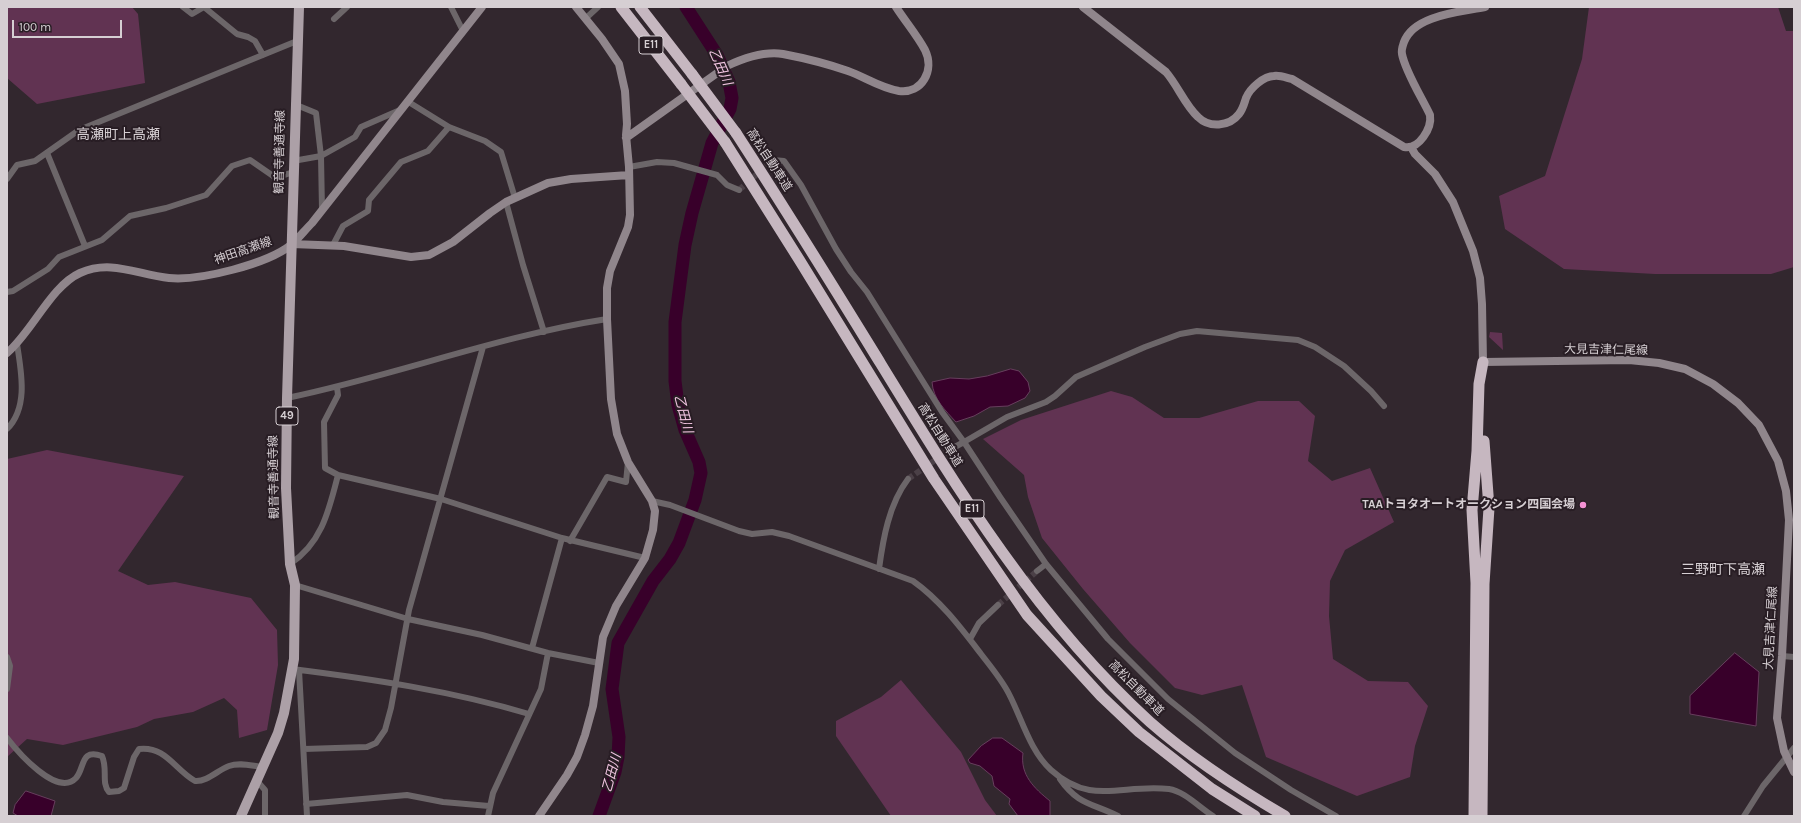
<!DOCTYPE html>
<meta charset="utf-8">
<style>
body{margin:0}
#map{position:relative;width:1801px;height:823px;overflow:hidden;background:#32272e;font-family:Karla,sans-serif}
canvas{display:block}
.frame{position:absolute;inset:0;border:8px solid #d6cfd3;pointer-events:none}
.scale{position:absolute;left:12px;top:20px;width:110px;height:18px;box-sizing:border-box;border:2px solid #d6cfd3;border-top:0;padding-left:5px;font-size:12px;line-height:14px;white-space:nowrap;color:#d6cfd3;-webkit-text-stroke:3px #281d24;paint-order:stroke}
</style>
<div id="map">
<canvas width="1801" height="823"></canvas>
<div class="frame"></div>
<div class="scale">100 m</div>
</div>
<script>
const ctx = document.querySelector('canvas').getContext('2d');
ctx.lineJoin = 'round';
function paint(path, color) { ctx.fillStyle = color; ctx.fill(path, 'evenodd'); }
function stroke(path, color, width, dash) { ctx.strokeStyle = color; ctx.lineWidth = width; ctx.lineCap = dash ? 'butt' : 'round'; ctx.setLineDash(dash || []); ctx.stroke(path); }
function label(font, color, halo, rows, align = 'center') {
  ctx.font = font + ' Karla,"Noto Sans JP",sans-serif'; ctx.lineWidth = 4; ctx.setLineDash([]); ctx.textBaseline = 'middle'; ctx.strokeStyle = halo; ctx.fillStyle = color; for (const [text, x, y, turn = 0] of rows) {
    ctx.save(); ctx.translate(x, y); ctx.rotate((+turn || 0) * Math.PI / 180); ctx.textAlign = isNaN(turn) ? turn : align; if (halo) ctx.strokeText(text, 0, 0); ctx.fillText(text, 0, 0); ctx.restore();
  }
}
paint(new Path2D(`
 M7,7H132L138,14L145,83L37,104L7,78Z
 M1589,7H1778L1786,31H1794V267L1771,274H1655L1564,269L1505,229L1499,196L1545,176L1582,59Z
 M1490,332L1502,333L1503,350L1489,337Z
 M1111,391L1132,397L1164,418H1199L1258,401H1299L1315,416L1308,461L1332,481L1370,468L1394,522L1345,550L1330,581L1329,616L1333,659L1368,681L1408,682L1428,706L1415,746L1410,777L1357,796L1266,757L1242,685L1202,695L1175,688L1130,643L1083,589L1042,538L1028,497L1024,475L983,439L1021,420Z
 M47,450L184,476L118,571L148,585L175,582L251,598L277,630L278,665L267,730L239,738L237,710L224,698L193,712L154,719L137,727L63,745L27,739L7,757V459Z
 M901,680L961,752L985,800L997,816H891L836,736V721L881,697Z`), '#613352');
const water = new Path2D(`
 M1011,369L1019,371L1028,382L1030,391L1025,398L1008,406L990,407L974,416L956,422C946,411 933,399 932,382L950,378L969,379L987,376Z
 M1735,653L1759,672L1756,726L1690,714V696Z
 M993,738H1002L1023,753C1020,775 1034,788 1050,801V816H1018L1009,804L1010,799L994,786L992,776L980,766L970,763L968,760L981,746Z
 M26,791L55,801L51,816H18L13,813L15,805Z`);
paint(water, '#38002a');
stroke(water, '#673e5d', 1);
stroke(new Path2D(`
 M599,816L615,772L618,757L619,737L612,689L618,643L653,581L670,559L679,543L695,500L701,473L699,462L685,430L678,405L675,381V322L685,245L692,213L712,143L730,109L732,98L729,82L717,55L686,7`), '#38002a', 13);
stroke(new Path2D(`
 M739,190L773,160
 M908,479L951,449
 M998,605L1037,571`), '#4b4047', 6, [6, 3]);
stroke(new Path2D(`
 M183,7L192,14L204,7
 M204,7L237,34L248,37L255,41L263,55
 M451,7L463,31
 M334,19L347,7
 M585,19L598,7
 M407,101L449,127L485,141L501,152L515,198
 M47,153L85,246
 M773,160L784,161L801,185L836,249L851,272L867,292L942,412L964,442L1000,497L1046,564L1108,639L1168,699L1235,753L1291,790L1336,816
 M293,161L321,156L316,113L294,104
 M629,167L657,162L674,163L717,175L727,185L739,190
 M7,179L17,165L35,161L79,130L297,41
 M506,202L523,265L544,332
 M322,210L321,156L355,137L361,127L400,110
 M333,245L343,226L368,211L369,200L401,162L428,151L449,127
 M7,292L13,291L48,269L59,257L102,240L130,216L166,208L206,195L232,166L250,160L276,178L293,172
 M337,387L338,395L324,422L325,468L338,475L441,499L562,538L645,558
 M287,398C394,376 498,336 607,319
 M7,429C29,407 21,371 17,344
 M951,449L964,442L1007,417L1046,402L1055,396L1076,377L1145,347L1180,334L1197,331L1298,340L1315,347L1344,366L1371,391L1384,406
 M652,501L670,505L739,531L752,534L772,532L789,536L913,581C940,600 961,628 981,654C991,667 1002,680 1009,694C1022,719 1030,751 1051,770C1092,807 1123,783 1169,789C1184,791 1200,808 1213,816
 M570,541L607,477L626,482L628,462
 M290,564C322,543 329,510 338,475
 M879,569C883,539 889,504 908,479
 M1037,571L1046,564
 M295,585L408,619L482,635L548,653L599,663
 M970,639L979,623L998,605
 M532,648L562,538
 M1782,656L1794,657
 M7,657L10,666L7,689
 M292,669C372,679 452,691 529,714
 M299,670L307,816
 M7,738C17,751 57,798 76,778C85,768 80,748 102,756C108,769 101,783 109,792L119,791L124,788L134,757L139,749C166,746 174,769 195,781C207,782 218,770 229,766C240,762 252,766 263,767
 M304,749L367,747L376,743L385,730L391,708L409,610L483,347
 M1060,779C1078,805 1092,803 1118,816
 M257,781L265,790V816
 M306,804L407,795L443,802L489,806
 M488,816L493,793L541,689L548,653
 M1744,816L1763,786L1794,748`), '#6c6669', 6);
stroke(new Path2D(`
 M1083,7L1166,72C1178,86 1185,105 1198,117C1209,128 1229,127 1239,114C1243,109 1244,104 1246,98C1250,88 1264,76 1274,76C1280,75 1287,78 1292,79L1404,147C1419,150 1432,128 1430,115C1422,98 1405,71 1402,54C1401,50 1403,45 1404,42C1414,15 1460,12 1485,7
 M626,138L727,66C744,58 764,51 783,54C804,58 828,64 848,71C865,77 880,88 899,91C922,94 935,70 925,50C917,35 905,21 896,7
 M1411,147L1415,154L1435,174L1453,202L1473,251L1480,278L1482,304L1483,362L1629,360L1659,363L1685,369L1713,384L1738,403L1759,425L1778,461L1786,491L1789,520L1782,656L1777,718L1784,751L1794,772
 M292,244L344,246L411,257L429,255L453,242L490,213L506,202L548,183L571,179L629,175
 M7,353C32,332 51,286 80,273C111,259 138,275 169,278C200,281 267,264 291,245C298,239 305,230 312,223L482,7
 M539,816L567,775L577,757L585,735L593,706L603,637L616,606L645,558L653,530L655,511L652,501L628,462L617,434L611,399L607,319V288L610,271L628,227L630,215L629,167L626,135L627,124L625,91L619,64L602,39L576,7`), '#90868c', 8);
stroke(new Path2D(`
 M241,816L278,733L284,713L294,659L295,585L290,564L286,488L287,398L299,7`), '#aca0a7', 10);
stroke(new Path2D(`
 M621,7L681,84
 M640,7L692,74
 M736,133C784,207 830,281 876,356C955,485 1036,619 1150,722C1192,759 1237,788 1285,816
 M725,142L800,261L934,479L1027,615L1101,696L1139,732L1212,789L1255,816
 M1474,816L1476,583L1472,510L1477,451L1479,384L1483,362
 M1482,816L1484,584L1489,508L1484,441`), '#c6b7c0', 11);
stroke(new Path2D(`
 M692,74L736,133
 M681,84L725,142`), '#c6b7c0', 11);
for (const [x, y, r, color] of [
 [1583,505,4,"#f491d3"]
]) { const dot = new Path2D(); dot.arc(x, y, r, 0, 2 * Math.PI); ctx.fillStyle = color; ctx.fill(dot); stroke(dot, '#281d24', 1.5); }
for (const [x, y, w] of [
 [651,45,24],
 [287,416,22],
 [972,509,24]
]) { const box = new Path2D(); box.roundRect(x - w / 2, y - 9, w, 18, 3); ctx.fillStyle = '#281d24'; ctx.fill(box); stroke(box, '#d6cfd3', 1); }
label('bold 11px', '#d6cfd3', null, [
 ["E11",651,45],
 ["49",287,416],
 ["E11",972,509]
]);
label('12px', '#d6cfd3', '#281d24', [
 ["観音寺善通寺線",280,152,-89],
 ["高松自動車道",769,160,57],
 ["神田高瀬線",243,251,-19],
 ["大見吉津仁尾線",1606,350,1],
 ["高松自動車道",940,435,58],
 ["観音寺善通寺線",274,477,-91],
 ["大見吉津仁尾線",1771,628,-87],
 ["高松自動車道",1136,688,45]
]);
label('bold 12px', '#d6cfd3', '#281d24', [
 ["TAAトヨタオートオークション四国会場",1575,505]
], 'right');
label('italic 13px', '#f2c6e2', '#281d24', [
 ["乙田川",720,67,66],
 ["乙田川",683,414,75],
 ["乙田川",612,773,-75]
]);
label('14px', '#d6cfd3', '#281d24', [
 ["高瀬町上高瀬",118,135],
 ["三野町下高瀬",1723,570]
]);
</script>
